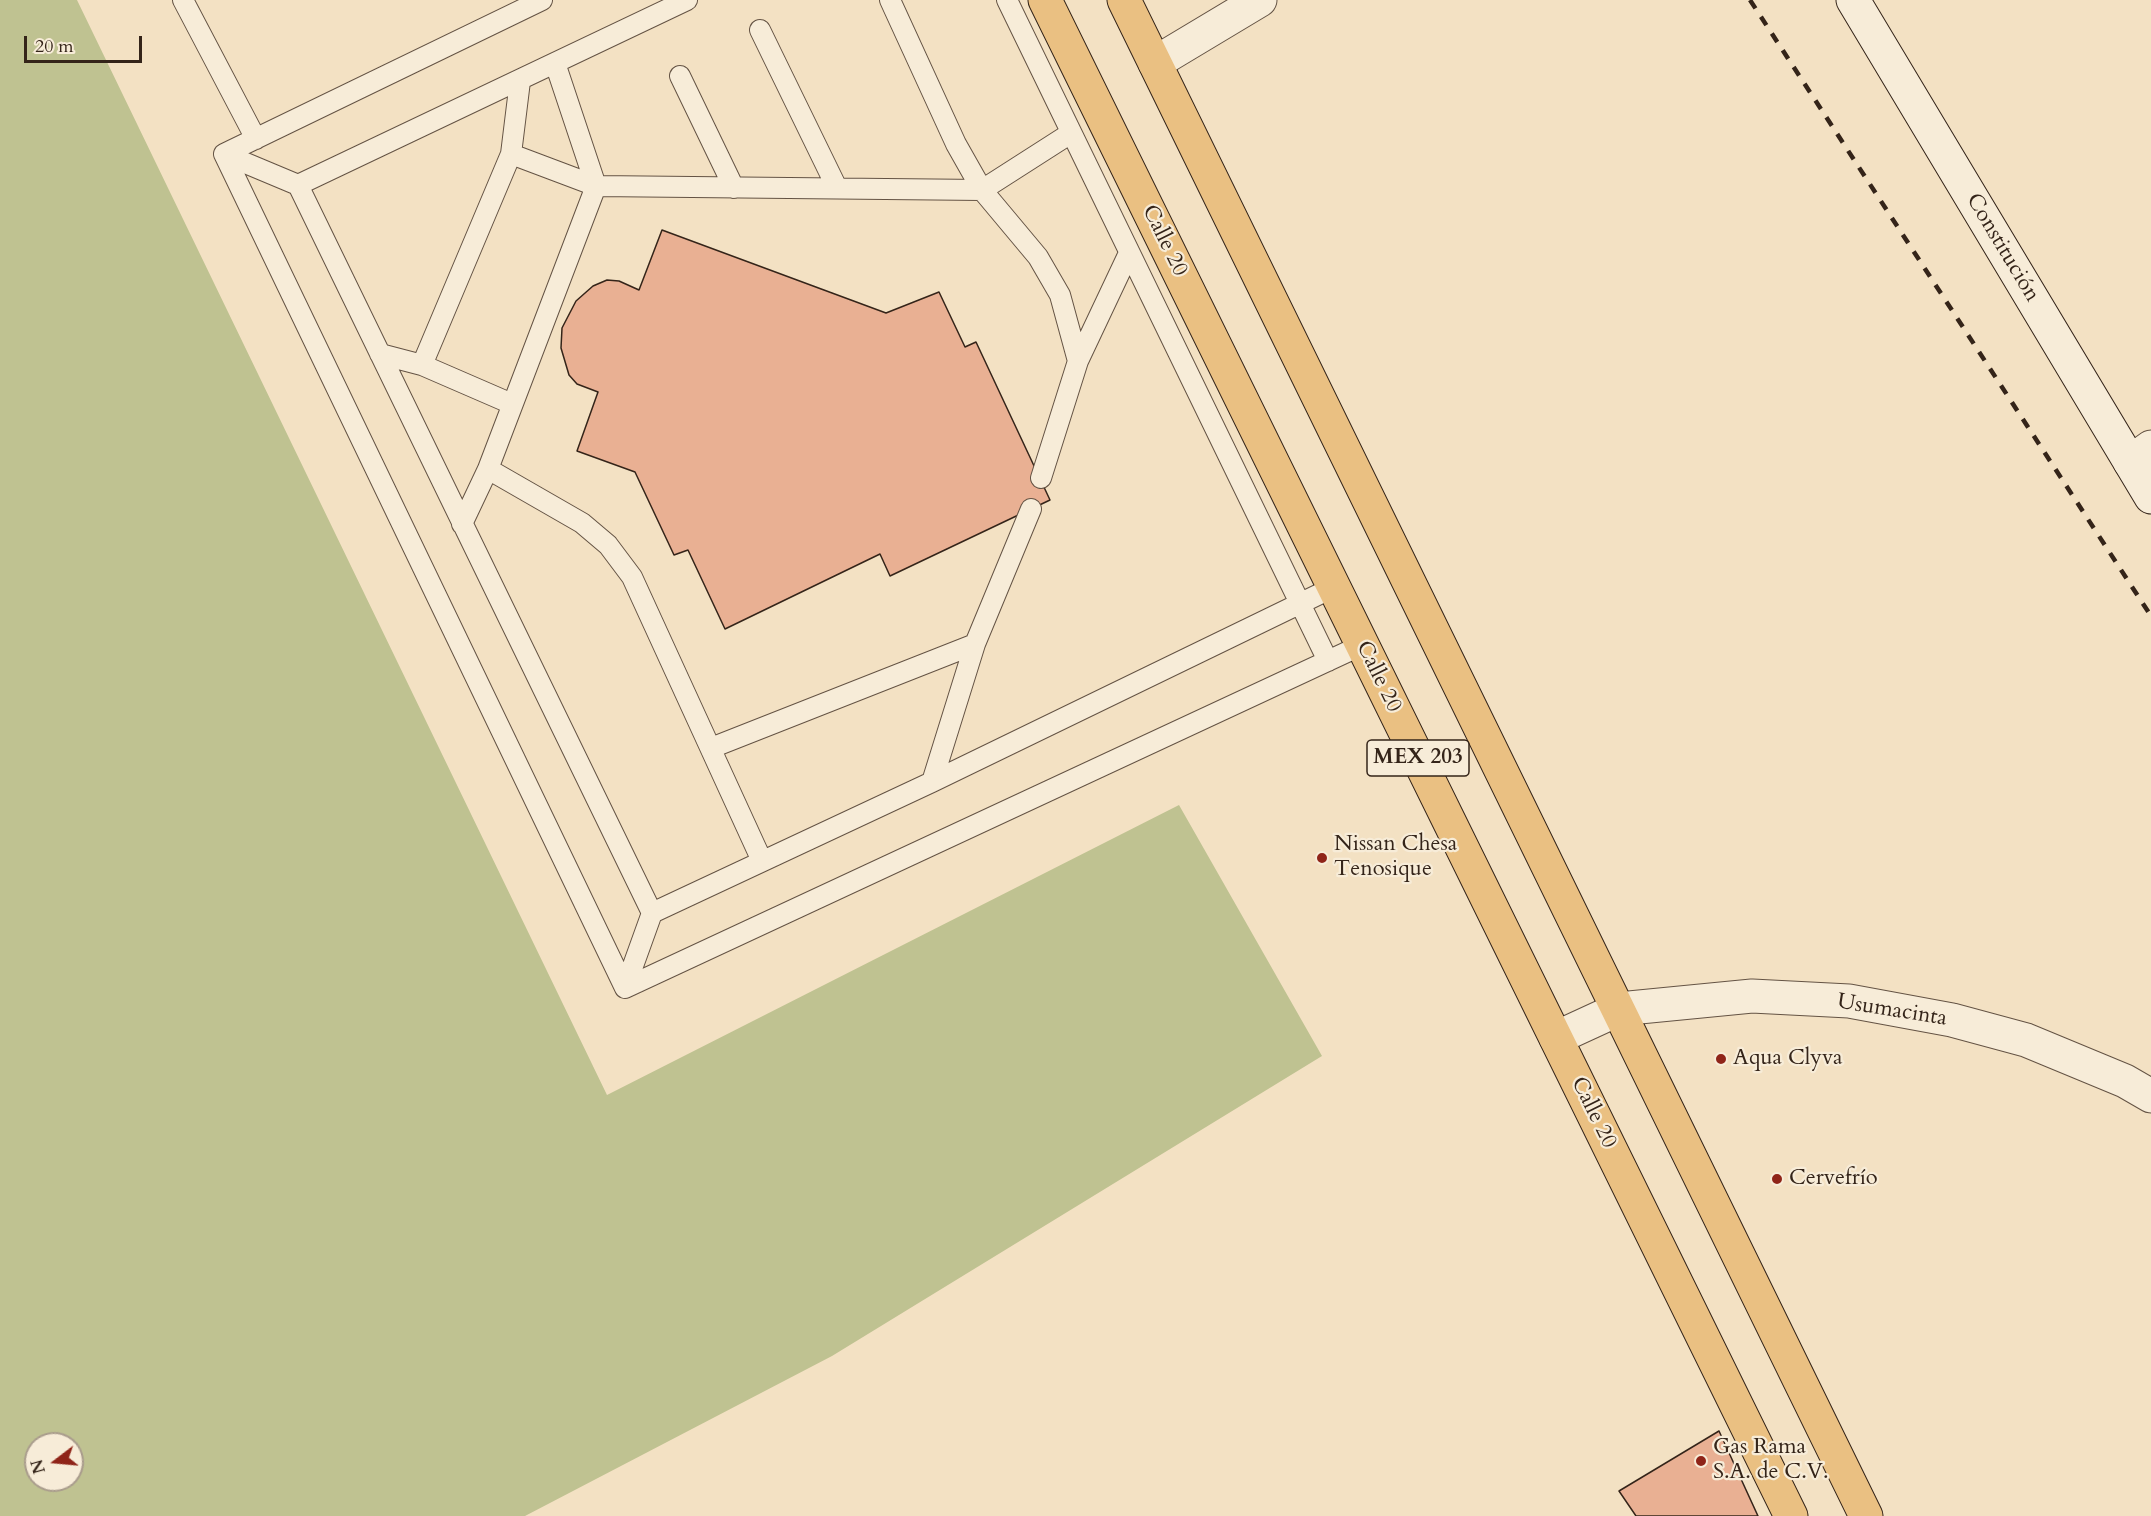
<!DOCTYPE html>
<meta charset="utf-8">
<style>
body{margin:0}
#map{position:relative;width:2151px;height:1516px;overflow:hidden;background:#f3e1c3;font-family:Cardo,serif}
canvas{display:block}
.north{position:absolute;left:24px;top:1432px;width:60px;height:60px;box-sizing:border-box;background:#f7ecd8;border:2px solid #a99c8c;border-radius:50%;rotate:254deg;font-size:16px;font-weight:700;line-height:24px;text-align:center;color:#342419}
.north::after{content:'';display:block;margin:auto;width:21px;height:27px;background:#8f2418;clip-path:polygon(50% 0,100% 100%,50% 72%,0 100%)}
.scale{position:absolute;left:24px;top:36px;width:118px;height:27px;box-sizing:border-box;border:3px solid #342419;border-top:0;padding-left:8px;font-size:18px;line-height:21px;white-space:nowrap;color:#342419;-webkit-text-stroke:4px #f7ecd8;paint-order:stroke}
</style>
<div id="map">
<canvas width="2151" height="1516"></canvas>
<div class="north">N</div>
<div class="scale">20 m</div>
</div>
<script>
const ctx = document.querySelector('canvas').getContext('2d');
ctx.lineJoin = 'round';
function paint(path, color) { ctx.fillStyle = color; ctx.fill(path, 'evenodd'); }
function stroke(path, color, width, dash) { ctx.strokeStyle = color; ctx.lineWidth = width; ctx.lineCap = dash ? 'butt' : 'round'; ctx.setLineDash(dash || []); ctx.stroke(path); }
function label(font, color, halo, rows, align = 'center') {
  ctx.font = font + ' Cardo,serif'; ctx.lineWidth = 4.5; ctx.setLineDash([]); ctx.textBaseline = 'middle'; ctx.strokeStyle = halo; ctx.fillStyle = color; for (const [text, x, y, turn = 0] of rows) {
    ctx.save(); ctx.translate(x, y); ctx.rotate((+turn || 0) * Math.PI / 180); ctx.textAlign = isNaN(turn) ? turn : align; if (halo) ctx.strokeText(text, 0, 0); ctx.fillText(text, 0, 0); ctx.restore();
  }
}
paint(new Path2D(`
 M0,0H77L607,1095L1179,805L1322,1056L832,1356L525,1516H0ZM36,1444H72V1480H36Z`), '#bfc291');
const building = new Path2D(`
 M662,230L886,313L939,292L965,347L976,342L1050,500L890,576L880,554L725,629L688,550L674,555L635,472L577,451L598,392L577,384L569,375L561,348L562,328L576,301L593,286L607,280L619,281L639,290Z
 M1719,1431L1758,1516H1636L1619,1491Z`);
paint(building, '#e9b093');
stroke(building, '#342419', 1.5);
const lane = new Path2D(`
 M183,0L256,139
 M890,0L956,144L982,190L1071,133
 M1007,0L1328,661
 M760,30L837,188
 M555,63L596,186
 M680,76L734,188
 M224,154L625,988L1362,645
 M224,154L298,185L652,913
 M224,154L542,0
 M511,154L596,186
 M298,185L687,0
 M380,354L422,365L512,404
 M1078,361L1129,253
 M422,365L511,154L520,81
 M488,469L582,523L608,545L632,577L762,861
 M462,524L488,469L596,186L982,190L1038,257L1060,295L1078,361L1041,478
 M711,748L975,644
 M932,782L975,644L1031,509
 M625,988L652,913L932,782L1334,587`);
const street = new Path2D(`
 M1155,63L1260,0
 M2130,462L2151,447
 M1556,1038L1619,1009L1752,996L1849,1001L1952,1020L2026,1040L2125,1081L2151,1096`);
const secondary = new Path2D(`
 M1853,0L2151,497`);
const primary = new Path2D(`
 M1045,0L1791,1516
 M1124,0L1866,1516`);
stroke(lane, '#645344', 22);
stroke(street, '#645344', 35);
stroke(secondary, '#342419', 35);
stroke(primary, '#342419', 35);
stroke(lane, '#f7ecd8', 20);
stroke(street, '#f7ecd8', 33);
stroke(secondary, '#f7ecd8', 33);
stroke(primary, '#eac082', 33);
stroke(new Path2D(`
 M1750,0L2151,616`), '#342419', 4.5, [10, 10]);
for (const [x, y, r, color] of [
 [1322,858,6,"#8f2418"],
 [1721,1059,6,"#8f2418"],
 [1777,1179,6,"#8f2418"],
 [1701,1461,6,"#8f2418"]
]) { const dot = new Path2D(); dot.arc(x, y, r, 0, 2 * Math.PI); ctx.fillStyle = color; ctx.fill(dot); stroke(dot, '#f7ecd8', 2); }
for (const [x, y, w] of [
 [1418,758,102]
]) { const box = new Path2D(); box.roundRect(x - w / 2, y - 18, w, 36, 4.5); ctx.fillStyle = '#f7ecd8'; ctx.fill(box); stroke(box, '#342419', 1.5); }
label('bold 21px', '#342419', null, [
 ["MEX 203",1418,758]
]);
label('22px', '#342419', '#f7ecd8', [
 ["Calle 20",1164,241,64],
 ["Constitución",2002,248,59],
 ["Calle 20",1378,677,64],
 ["Usumacinta",1892,1011,9],
 ["Calle 20",1593,1113,64]
]);
label('22px', '#342419', '#f7ecd8', [
 ["Nissan Chesa",1334,845],
 ["Tenosique",1334,870],
 ["Aqua Clyva",1733,1059],
 ["Cervefrío",1789,1179],
 ["Gas Rama",1713,1448],
 ["S.A. de C.V.",1713,1473]
], 'left');
</script>
